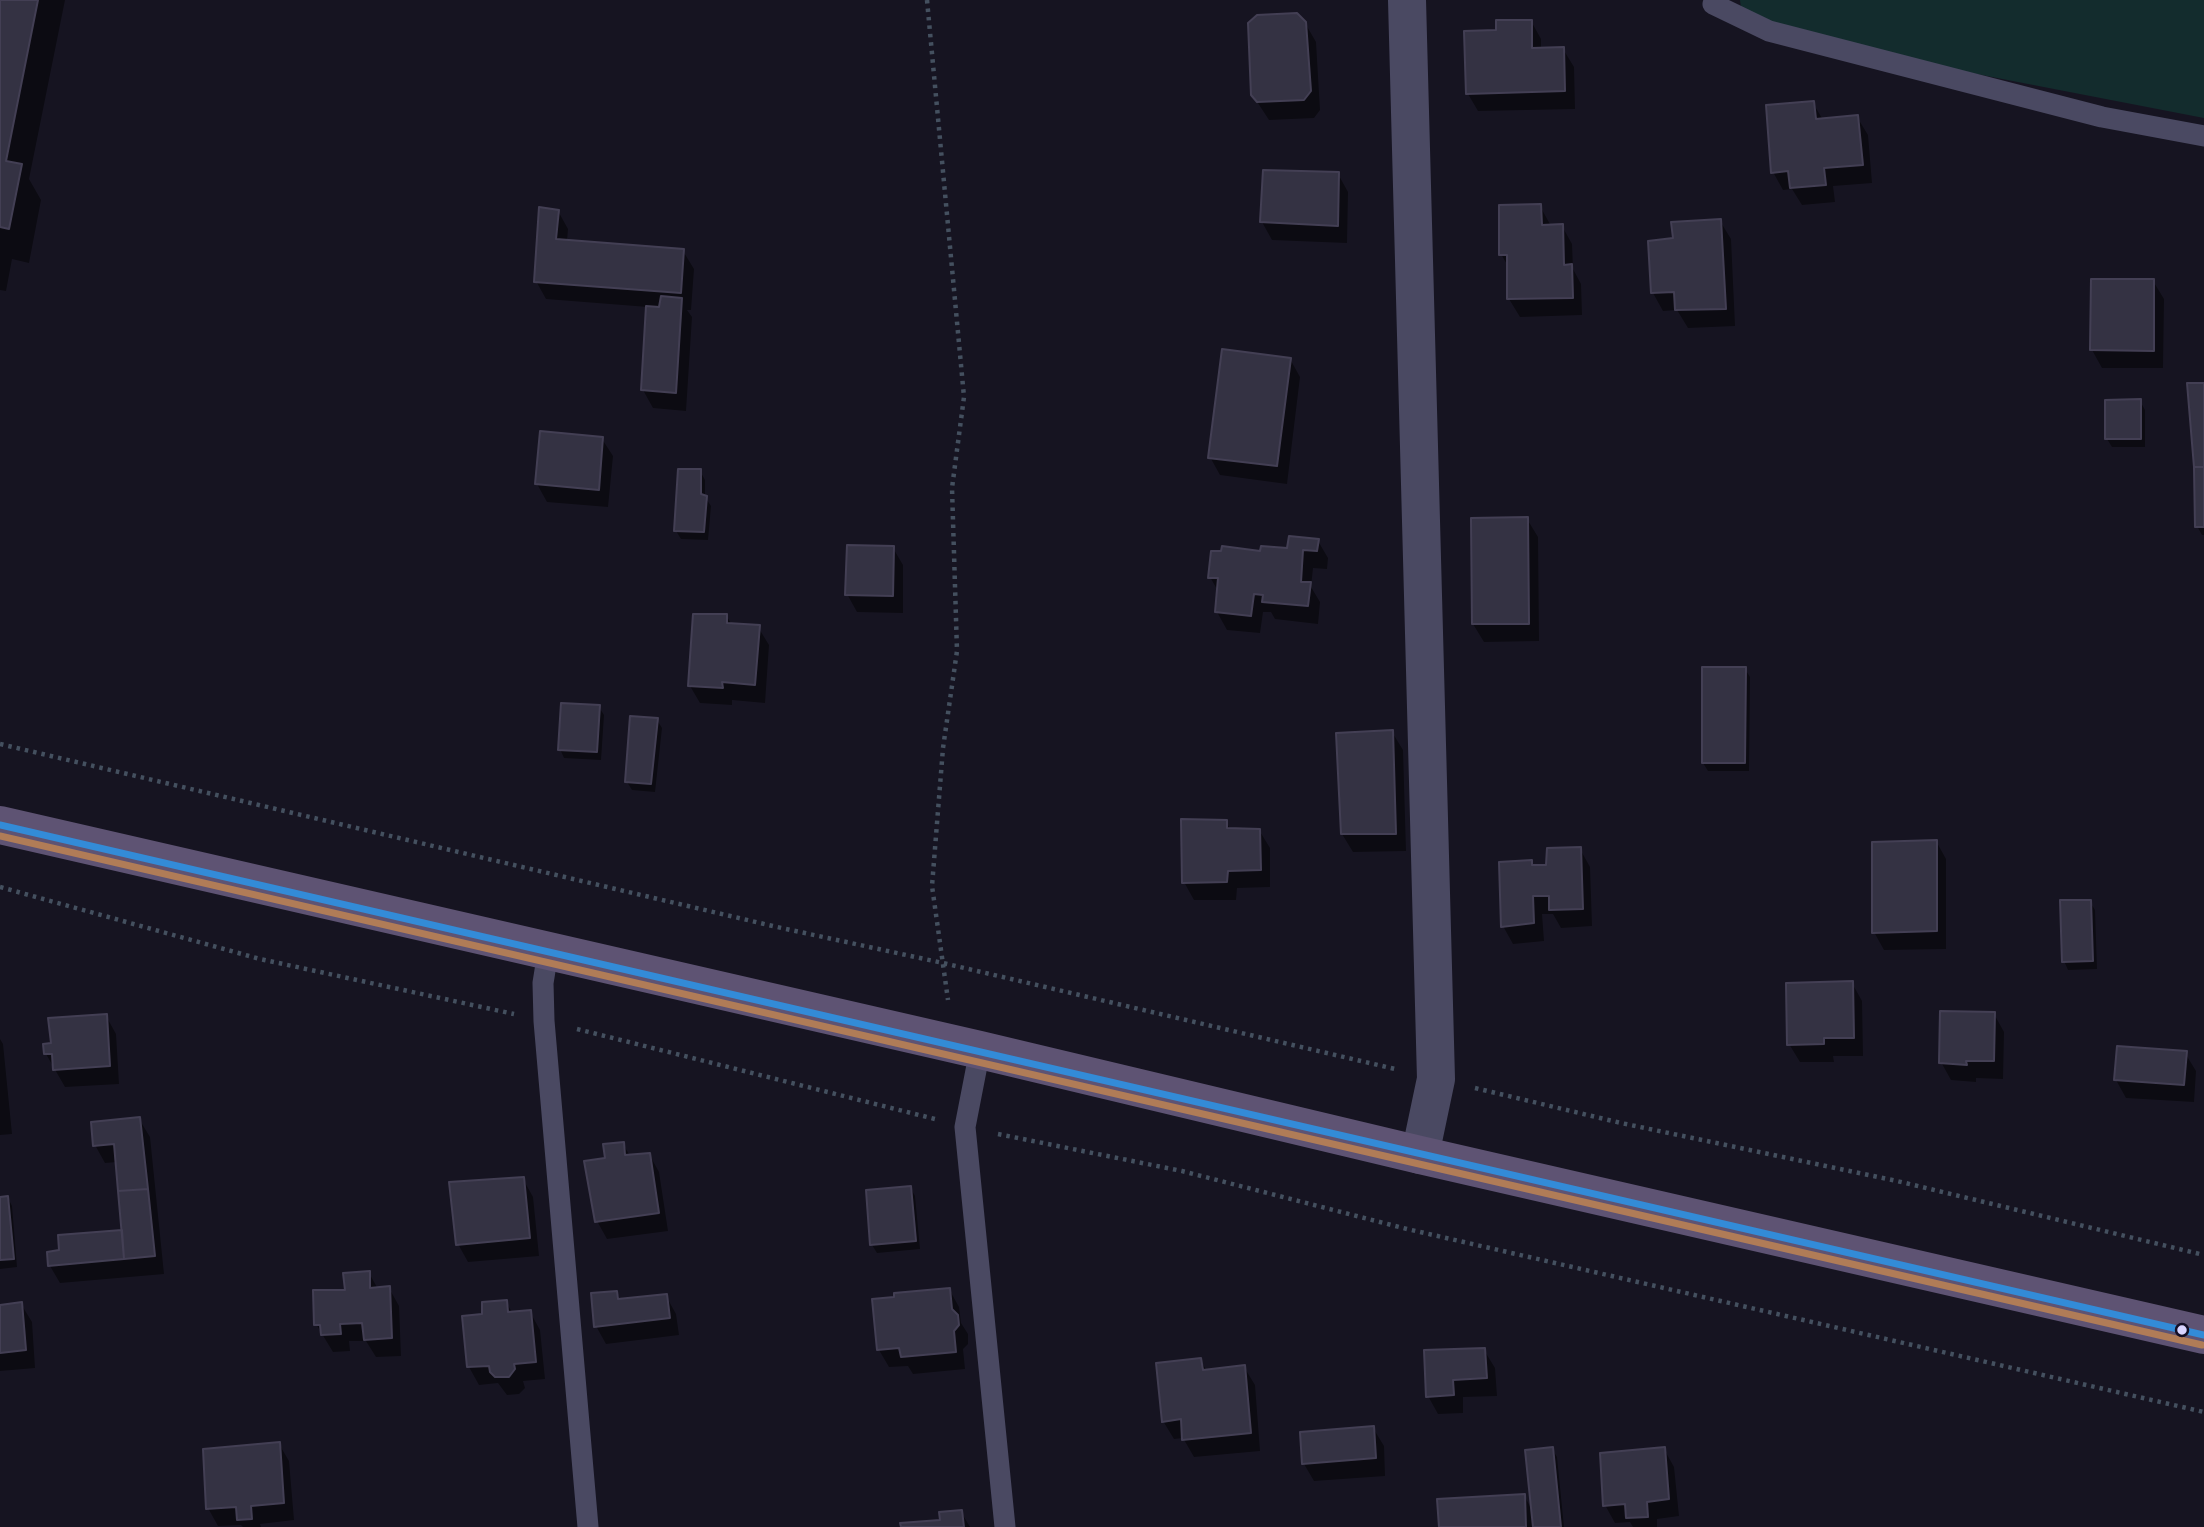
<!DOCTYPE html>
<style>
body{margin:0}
canvas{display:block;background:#161421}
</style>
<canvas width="2204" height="1527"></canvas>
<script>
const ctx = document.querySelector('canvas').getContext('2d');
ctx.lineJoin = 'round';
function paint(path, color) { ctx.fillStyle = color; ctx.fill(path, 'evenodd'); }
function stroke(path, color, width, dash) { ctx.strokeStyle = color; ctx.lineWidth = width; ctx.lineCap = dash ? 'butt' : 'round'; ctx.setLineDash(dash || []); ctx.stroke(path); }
paint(new Path2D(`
 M1740,0H2204V118L1744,29Z`), '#132c2d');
paint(new Path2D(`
 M0,0H65L29,179L41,200L29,263L12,259L6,291L0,290Z
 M1531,21L1541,39V50L1563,49L1574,67L1575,109L1478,111L1468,94L1498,31Z
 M1305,23L1316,42L1320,110L1314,118L1269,120L1252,94Z
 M1813,103L1823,120L1857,117L1868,135L1872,183L1833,186L1835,202L1802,205L1792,189L1783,190L1773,172Z
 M1338,174L1348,192L1347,243L1272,240L1262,222Z
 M1540,206L1551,226H1562L1572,244L1573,269L1581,284L1582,315L1520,317L1509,299V268L1501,254Z
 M558,211L568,229L567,241L683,251L694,269L691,310H687L692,317L686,411L653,408L643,390L648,307L546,299L536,281Z
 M1720,221L1731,239L1735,326L1688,328L1677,310L1663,311L1653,293L1675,240Z
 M2153,281L2164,299L2163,368H2102L2092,350Z
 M1290,359L1300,377L1287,484L1220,475L1210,457Z
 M2204,385V535H2202L2197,526L2196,467Z
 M2140,401L2145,410V447H2112L2107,439Z
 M602,439L613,456L608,507L547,502L537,484Z
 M700,471L705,480V497L711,506L708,540L681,539L676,531Z
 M1527,519L1538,537L1539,641L1484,642L1473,624Z
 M1318,541L1328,558L1327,569L1313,568L1311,587L1320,602L1318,624L1275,619L1271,612H1263L1260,633L1227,630L1217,612L1218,591L1210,577L1262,553L1289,550Z
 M893,548L903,565V613L857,612L847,594Z
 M726,615L732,625L758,627L769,645L765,703L732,700V705L700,703L690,686Z
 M1745,669L1750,677L1749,771H1708L1703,763Z
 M599,707L604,715L601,760L564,758L560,749Z
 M657,720L662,728L655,792L632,790L627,782Z
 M1392,732L1403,750L1406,851L1353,852L1342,834Z
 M1226,822L1231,830H1259L1270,848V887L1237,888L1236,900H1194L1184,882Z
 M1936,841L1946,859V949L1884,950L1874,932Z
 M1580,849L1590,867L1592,926L1561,928L1553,914H1542L1544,941L1513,944L1503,926L1531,862L1534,867L1548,866Z
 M2090,902L2095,910L2097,969L2068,970L2064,961Z
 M1852,983L1862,1001L1863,1056H1833L1834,1062H1800L1789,1044Z
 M1994,1014L2004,1032L2003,1079L1976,1078V1082L1951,1080L1941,1062Z
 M106,1016L116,1034L119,1084L65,1087L46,1054L53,1045Z
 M0,1039L3,1044L12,1134L0,1135Z
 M2185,1053L2196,1071L2194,1102L2126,1098L2116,1080Z
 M139,1119L150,1137L164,1274L60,1283L50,1266L61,1251L124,1231L117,1162L105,1163L95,1145Z
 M623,1144L630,1156L649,1154L659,1172L668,1231L607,1239L597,1221L607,1159Z
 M523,1179L533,1197L539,1256L468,1262L458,1244Z
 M910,1187L915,1196L920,1249L877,1253L872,1245L868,1192Z
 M8,1198L12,1206L17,1267L0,1269V1199Z
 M369,1273L378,1289L389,1288L399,1306L401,1356L376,1357L366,1341H349L350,1351L333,1352L316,1324L347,1291Z
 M949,1289L959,1307L961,1323L968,1334V1344L963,1349L965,1369L913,1374L908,1366L889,1367L879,1350Z
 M616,1292L621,1300L666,1296L676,1314L679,1335L606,1344L596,1326Z
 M506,1302L513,1314L530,1312L540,1330L545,1379L523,1381L525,1388L519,1394L507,1395L498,1383L479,1385L469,1367L484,1316Z
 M21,1304L32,1322L35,1368L0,1371V1307Z
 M1484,1350L1495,1368L1497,1396L1463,1397V1413L1438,1414L1428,1396Z
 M1200,1360L1207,1371L1244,1367L1255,1385L1260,1451L1194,1457L1183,1438L1174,1439L1163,1421Z
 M1373,1428L1384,1446L1385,1476L1314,1481L1304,1464Z
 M279,1444L289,1461L294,1520L260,1524L261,1527H243L241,1525L218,1526L208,1508Z
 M1552,1449L1557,1457L1564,1527H1440L1524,1495L1533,1512Z
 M1664,1449L1674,1467L1679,1516L1657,1519V1527H1633L1630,1522L1615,1523L1605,1505Z
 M961,1512L970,1527H902L942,1521Z`), '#0007');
const building = new Path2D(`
 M0,0H38L6,161L22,164L9,229L0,227Z
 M1297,13L1306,22L1311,91L1304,100L1257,102L1251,95L1248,23L1257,15Z
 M1496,20H1532V48L1564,47L1565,91L1466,94L1464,31L1496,30Z
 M1814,101L1816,119L1858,115L1863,165L1824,168L1826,185L1790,188L1788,171L1771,173L1766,105Z
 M1263,170L1339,172L1338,226L1260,222Z
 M1541,204L1542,225L1563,224L1564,265L1572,264L1573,298L1507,299V255H1499V205Z
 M539,207L559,210L556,239L684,249L681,293L534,282Z
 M1721,219L1726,309L1675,310L1674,292L1651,293L1648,241L1673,238L1671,222Z
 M2091,279H2154V351L2090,350Z
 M661,296L682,298L676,393L641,390L646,306L659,307Z
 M1222,349L1291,358L1277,466L1208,458Z
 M2187,383H2204V467H2194Z
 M2141,399V439H2105V400Z
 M540,431L603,437L599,490L535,484Z
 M2194,467H2204V527H2195Z
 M678,469H701V494L707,496L704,532L674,531Z
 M1528,517L1529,624H1472L1471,518Z
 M1289,536L1319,539L1317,551L1303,550L1301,582H1311L1308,606L1262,602L1263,595L1254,594L1251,616L1215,612L1218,578H1208L1211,551H1221L1222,546L1260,551L1261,546L1287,548Z
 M847,545L894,546L893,596L845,595Z
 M693,614H727V623L760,625L755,685L722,682L723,688L688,686Z
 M1702,667H1746L1745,763H1702Z
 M561,703L600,705L597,752L558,750Z
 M630,716L658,718L651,784L625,782Z
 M1393,730L1396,834H1341L1336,733Z
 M1181,819L1227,820V828L1260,829L1261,870L1228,871L1227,882L1182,883Z
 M1937,840V931L1872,933V842Z
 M1581,847L1583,909L1549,910V896H1533L1534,923L1501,927L1499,862L1532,860V865H1546L1547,848Z
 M2060,900H2091L2093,961L2062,962Z
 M1853,981L1854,1038H1824V1044L1787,1045L1786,983Z
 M1940,1011L1995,1012L1994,1061H1966L1967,1065L1939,1063Z
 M107,1014L110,1066L53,1070L52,1054H44L43,1044L51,1043L48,1018Z
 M2117,1046L2187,1051L2184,1085L2114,1080Z
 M140,1117L148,1189L118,1191L114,1144L93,1146L91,1122Z
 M624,1142L625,1155L650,1153L659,1213L595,1222L584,1161L605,1158L603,1144Z
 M524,1177L530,1238L456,1245L449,1182Z
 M911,1186L916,1241L870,1245L866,1190Z
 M148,1189L155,1256L124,1259L118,1191Z
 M8,1196L14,1259L0,1260V1197Z
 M122,1230L124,1259L48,1266L47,1252L59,1250L58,1235Z
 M370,1271V1288L390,1286L392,1338L364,1340L362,1323L340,1324L341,1334L321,1335L320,1325H314L313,1290H345L343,1273Z
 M950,1288L952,1309L958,1315L959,1325L954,1331L956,1352L901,1357L899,1348L877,1350L872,1299L894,1297V1293Z
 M617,1291L618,1299L667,1294L670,1318L594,1327L591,1293Z
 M507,1300L508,1312L531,1310L536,1362L514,1364L515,1369L509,1377H495L490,1372L489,1366L467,1367L462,1316L482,1314V1302Z
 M22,1302L26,1350L0,1353V1305Z
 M1485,1348L1487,1378L1453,1380L1454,1395L1426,1397L1424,1350Z
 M1201,1358L1203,1370L1245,1365L1251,1433L1182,1440L1181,1419L1162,1422L1156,1363Z
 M1374,1426L1376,1458L1302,1464L1300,1432Z
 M280,1442L284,1503L251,1506L252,1519L237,1520L236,1507L206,1509L203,1449Z
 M1553,1447L1561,1527H1533L1525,1450Z
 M1665,1447L1669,1499L1647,1502L1648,1517L1626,1518L1625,1504L1603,1506L1600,1453Z
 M1525,1494L1526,1527H1439L1437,1499Z
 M962,1510L964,1527H901L900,1523L940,1520L939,1512Z`);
paint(building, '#343243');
stroke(building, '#433f54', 2);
stroke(new Path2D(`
 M927,0L964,397L952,488L957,651L943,748L932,886L948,1000
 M0,744L777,927L943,963L1395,1069
 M0,887L260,959L514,1014
 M577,1029L935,1119
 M1475,1088L1621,1123L1897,1181L2204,1255
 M998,1134L1182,1171L1407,1229L2204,1412`), '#44505f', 4.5, [3.5, 5]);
stroke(new Path2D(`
 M1713,4L1769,31L2102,117L2204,136
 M548,952L543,983L544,1021L588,1527
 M980,1050L965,1127L1005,1527`), '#4a4962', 21);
stroke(new Path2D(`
 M1407,0L1436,1079L1420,1155`), '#4a4962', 38);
stroke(new Path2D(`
 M0,825L980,1050L1420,1155L2204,1335`), '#5e5373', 38);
stroke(new Path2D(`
 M0,825L2204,1335`), '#338bd7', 7);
stroke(new Path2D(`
 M0,836L2202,1345`), '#b07c57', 7);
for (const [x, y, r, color] of [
 [2182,1330,6,"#d9d4ff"]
]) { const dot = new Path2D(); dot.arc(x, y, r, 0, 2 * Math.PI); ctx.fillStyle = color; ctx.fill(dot); stroke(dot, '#130f26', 2.5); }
</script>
